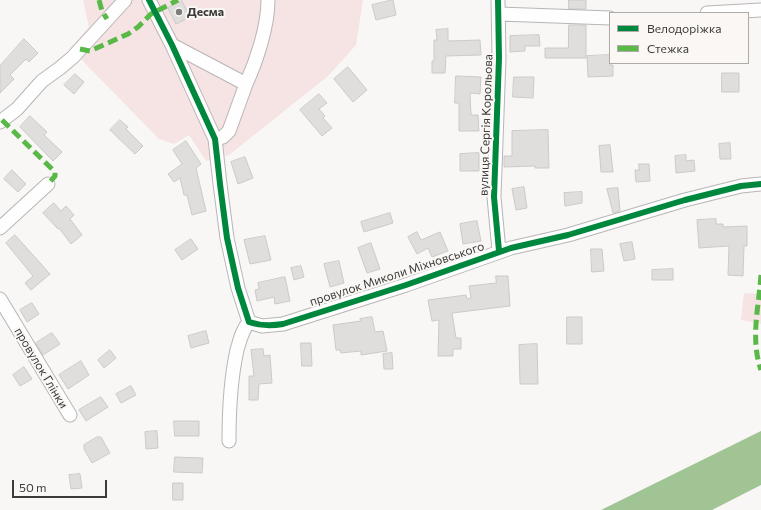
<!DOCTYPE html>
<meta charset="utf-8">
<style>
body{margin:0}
#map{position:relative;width:761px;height:510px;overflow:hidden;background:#f9f7f5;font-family:Commissioner,sans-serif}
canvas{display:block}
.legend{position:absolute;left:609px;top:12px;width:140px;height:52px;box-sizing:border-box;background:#faf7f4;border:1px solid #aeaca9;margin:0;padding:5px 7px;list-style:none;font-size:12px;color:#3c3b39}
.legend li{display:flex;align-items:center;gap:8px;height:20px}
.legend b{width:20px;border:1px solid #aeaca9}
.scale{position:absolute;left:12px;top:480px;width:95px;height:18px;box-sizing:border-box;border:2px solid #3c3b39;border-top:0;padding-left:5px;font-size:12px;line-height:14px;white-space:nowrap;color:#3c3b39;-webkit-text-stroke:3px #faf7f4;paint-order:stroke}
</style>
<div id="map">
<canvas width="761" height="510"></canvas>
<ul class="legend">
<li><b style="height:5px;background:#00873e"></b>Велодоріжка</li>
<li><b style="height:5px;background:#58b947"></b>Стежка</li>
</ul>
<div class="scale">50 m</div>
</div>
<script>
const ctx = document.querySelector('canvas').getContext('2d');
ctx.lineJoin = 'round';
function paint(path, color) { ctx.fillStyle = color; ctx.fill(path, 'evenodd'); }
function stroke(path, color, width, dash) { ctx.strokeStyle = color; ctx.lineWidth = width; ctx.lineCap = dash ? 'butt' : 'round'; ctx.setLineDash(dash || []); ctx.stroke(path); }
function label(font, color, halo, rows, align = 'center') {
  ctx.font = font + ' Commissioner,sans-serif'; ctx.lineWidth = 4; ctx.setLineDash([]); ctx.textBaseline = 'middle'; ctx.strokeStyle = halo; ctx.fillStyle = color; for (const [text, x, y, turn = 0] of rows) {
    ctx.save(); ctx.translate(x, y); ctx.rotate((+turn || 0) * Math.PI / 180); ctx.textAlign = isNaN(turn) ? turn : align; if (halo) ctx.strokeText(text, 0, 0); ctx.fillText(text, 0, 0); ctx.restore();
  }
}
paint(new Path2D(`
 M83,0H363L356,45L328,76L229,155L206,161L189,135L174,144L159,139L70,48L89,27Z
 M744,293L761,294V324L741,320Z`), '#f6e3e3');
paint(new Path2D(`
 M761,431V485L712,510H601Z`), '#a0c493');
const building = new Path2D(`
 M393,0L396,15L376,20L372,5Z
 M569,0H586V9H569Z
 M182,1L190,17L176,24L168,8Z
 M569,25H586V58H545V48H568Z
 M448,29V41L480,40L481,55L446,56L445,73H432V61H434V40H437L436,30Z
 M539,35L540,46H525V51L510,52V36Z
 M24,39L38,53L29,62L26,59L10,75L14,79L0,93V66Z
 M610,55V65H613V76L588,77L587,56Z
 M348,67L367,90L353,102L334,79Z
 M722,73H739V92H722Z
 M75,74L84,82L74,94L64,85Z
 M456,76L481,77L480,94L470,93L471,115H478L479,131H459V103H455Z
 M514,77H534L533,98L513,97Z
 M319,94L327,103L319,109L325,116L323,118L332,128L322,136L300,110Z
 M30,116L47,132L44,135L62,152L53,161L20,127Z
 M120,120L128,127L126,129L143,146L135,154L110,130Z
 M548,130L549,168H535V166L504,167V156H512V131Z
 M186,141L201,164L196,168L206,211L192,215L187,195H184L180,178L174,182L168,174L182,164L173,150Z
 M730,143L731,159H720L719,144Z
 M610,145L613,172H601L599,146Z
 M479,153V171H460V154Z
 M686,155V161L694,160L695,171L676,173L675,156Z
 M245,157L253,178L238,184L231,162Z
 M639,164H649L650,181L636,182L635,170H639Z
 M12,170L26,184L18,192L4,179Z
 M524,187L527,208L516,210L512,189Z
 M618,188L620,211L613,213L607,189Z
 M582,192V203L565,206L564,193Z
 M54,203L61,211L66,206L74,215L70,219L82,235L71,244L59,228L58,229L43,213Z
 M390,213L393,223L364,232L361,222Z
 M716,219V224H723V227L747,226V246H744L743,276L728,275L729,246L699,248L697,220Z
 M477,221L481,241L463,244L460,224Z
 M417,232L421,240L440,232L448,251L432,257L428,248L417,254L408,237Z
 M15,235L50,274L31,290L25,283L33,276L6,243Z
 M265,236L271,260L250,264L244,240Z
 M191,239L198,249L182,260L175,250Z
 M632,242L635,259L624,261L620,244Z
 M371,243L380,269L367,273L358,248Z
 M591,249H602L604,271L592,272Z
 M339,261L344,283L330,287L324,264Z
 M301,266L304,277L294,280L291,268Z
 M673,269V280H652V270Z
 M496,276H508L510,306L452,313L456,338H461V349H453V356H438L439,320L432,321L428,300L466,295L467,299L471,298L469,286L496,283Z
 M285,277L290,301L275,304L274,297L257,301L255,290L259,289L258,283Z
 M32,303L39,314L27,322L20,310Z
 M372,317L375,332L383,331L387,351L361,355V351L341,353L340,350H336L333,325L361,321L360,319Z
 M567,317H582V344H567Z
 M206,331L209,343L191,348L188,336Z
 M52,333L60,344L43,355L36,343Z
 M301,343H311L312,366H302Z
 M537,344L538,384H520L519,345Z
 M263,349L264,356L270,355L272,383L259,384L258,400H249V376H254L251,350Z
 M110,350L116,358L104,368L98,360Z
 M392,353L393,369H384L383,354Z
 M81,361L89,375L68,389L59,375Z
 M24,367L32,379L20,386L13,375Z
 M131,386L136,395L121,403L116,394Z
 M101,397L108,407L86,421L79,410Z
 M174,421H199V436H175Z
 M157,431L158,448L146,449L145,432Z
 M97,437H101L110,453L92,463L84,449V445Z
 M175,457L203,458L202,473L174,472Z
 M80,474L82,488L71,489L69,475Z
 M173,483H183V500H173Z`);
paint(building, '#e0dedc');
stroke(building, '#cbcac8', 1);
const minor = new Path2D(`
 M149,0L172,45L215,139L220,184L227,238L238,288L249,322
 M498,0L499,58L494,197L499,251
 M707,13L761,10
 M499,14L610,18
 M172,45L246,84L229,131L223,137L215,139
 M246,84C257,60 268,26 268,0
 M0,122L17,109L42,81L60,68L73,57L125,0
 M0,228L48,184
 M0,299L70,415
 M249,322L262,326L283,324L406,285L511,248L568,235L685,200L741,186L761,184
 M229,441C229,410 230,381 237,350C240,340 242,330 249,322`);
stroke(minor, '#b8b6b5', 15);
stroke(minor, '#fefefe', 13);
stroke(new Path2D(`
 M99,0L102,11L107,19
 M80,49L90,51L128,34L138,27L151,14L178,0
 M2,120L55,172V176L48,184
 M761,275C759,306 750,339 761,370`), '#58b947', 5, [10, 5]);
stroke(new Path2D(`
 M149,0L172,45L215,139L220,184L227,238L238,288L249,322C261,326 271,326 283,324L406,285L511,248L568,235L685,200L741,186L761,184
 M498,0L499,58L494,197L499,251`), '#00873e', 6);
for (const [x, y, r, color] of [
 [179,12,4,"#7e7d7b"]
]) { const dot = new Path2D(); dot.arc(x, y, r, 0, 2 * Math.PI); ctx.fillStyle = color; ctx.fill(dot); stroke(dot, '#faf7f4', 1.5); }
label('bold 12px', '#3c3b39', '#faf7f4', [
 ["Десма",187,12]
], 'left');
label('12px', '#3c3b39', '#faf7f4', [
 ["вулиця Сергія Корольова",486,125,-88],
 ["провулок Миколи Міхновського",397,274,-18],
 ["провулок Глінки",41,368,59]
]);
</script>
